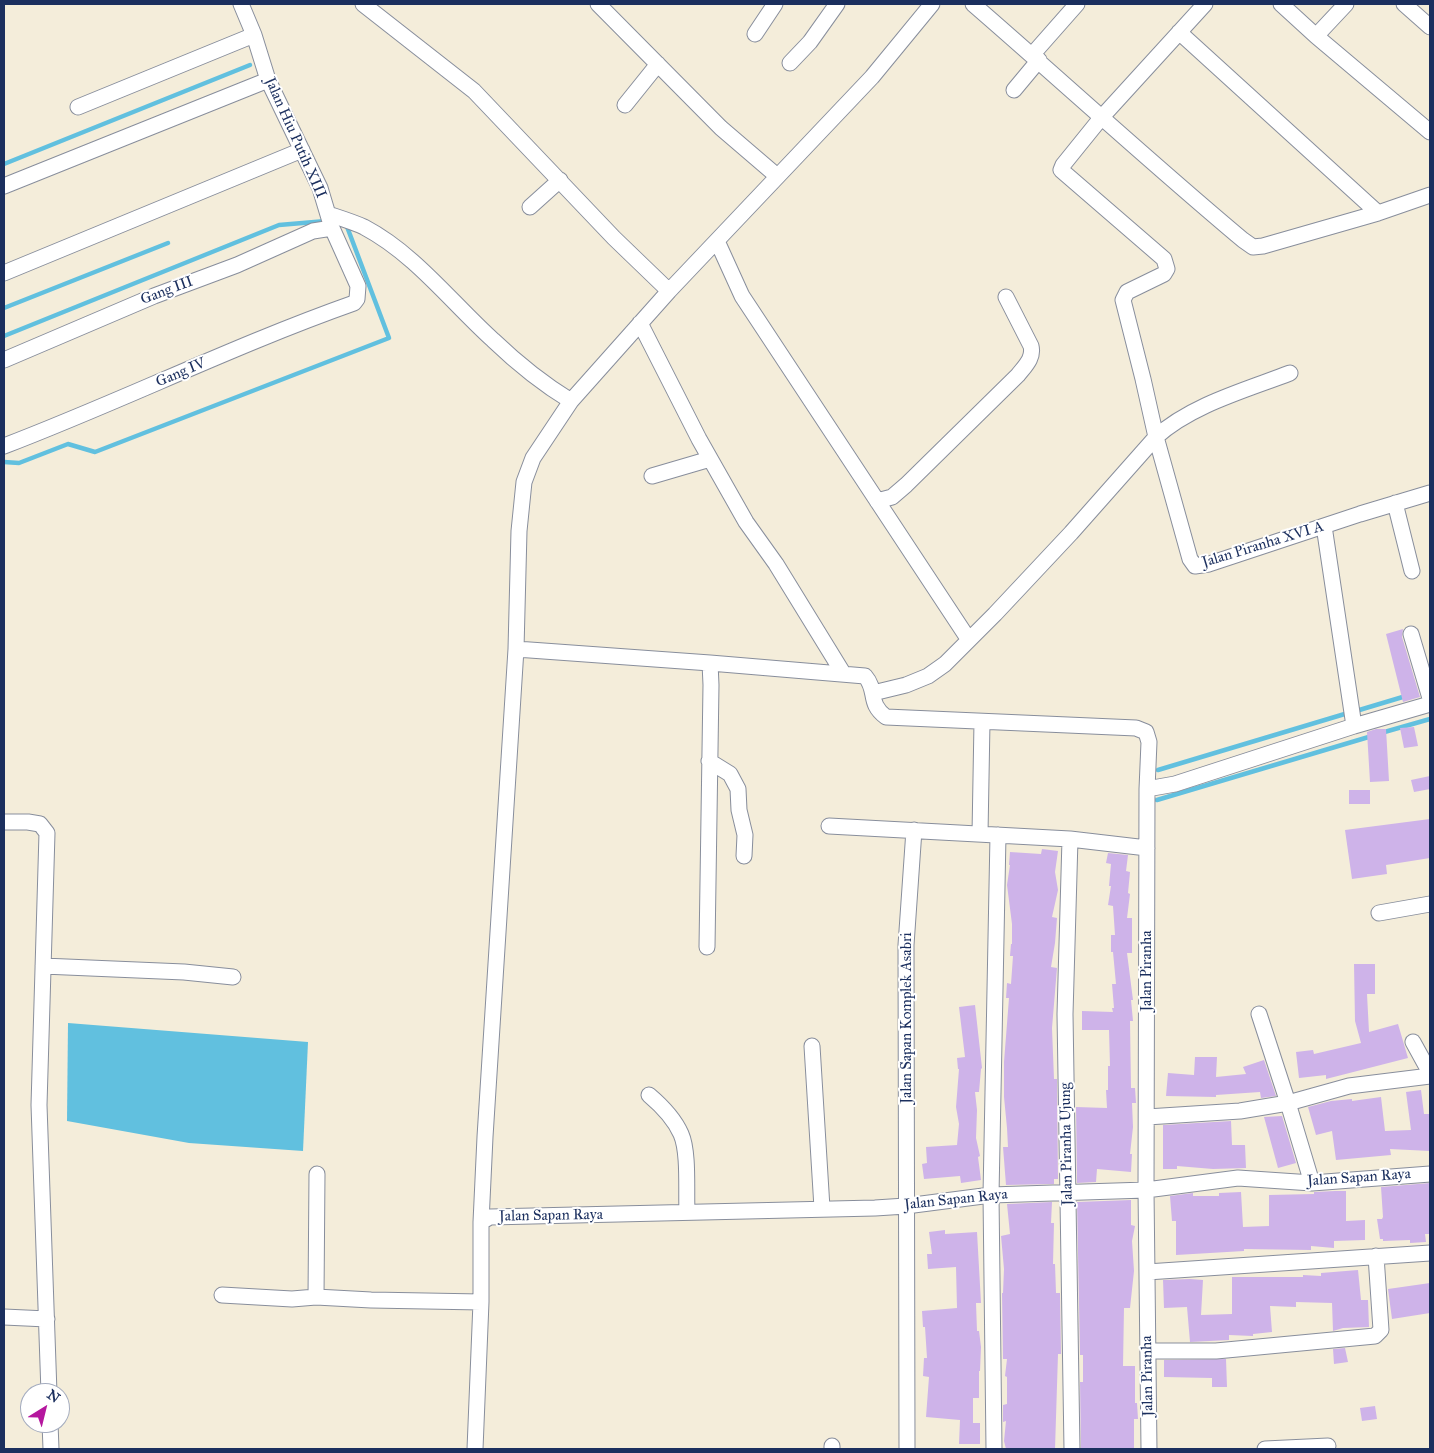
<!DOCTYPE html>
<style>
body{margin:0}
#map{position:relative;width:1434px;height:1453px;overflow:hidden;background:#f4edda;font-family:"IM FELL Great Primer",serif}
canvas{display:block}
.frame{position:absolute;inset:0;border:5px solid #1b2f5e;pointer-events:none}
.north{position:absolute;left:20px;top:1383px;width:50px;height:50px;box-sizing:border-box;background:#fff;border:1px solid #a4acbf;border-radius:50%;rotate:36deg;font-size:14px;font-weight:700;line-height:20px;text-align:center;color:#1b2f5e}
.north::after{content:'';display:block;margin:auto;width:18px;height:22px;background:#b5179e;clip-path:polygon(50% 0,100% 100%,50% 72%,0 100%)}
</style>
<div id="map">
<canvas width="1434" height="1453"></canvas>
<div class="frame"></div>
<div class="north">N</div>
</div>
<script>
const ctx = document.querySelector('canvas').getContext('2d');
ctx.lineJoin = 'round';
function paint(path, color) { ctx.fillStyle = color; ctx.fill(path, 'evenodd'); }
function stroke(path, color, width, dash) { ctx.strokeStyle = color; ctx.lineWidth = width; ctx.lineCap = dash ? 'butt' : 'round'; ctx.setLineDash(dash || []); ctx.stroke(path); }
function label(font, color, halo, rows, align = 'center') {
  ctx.font = font + ' "IM FELL Great Primer",serif'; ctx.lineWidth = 4; ctx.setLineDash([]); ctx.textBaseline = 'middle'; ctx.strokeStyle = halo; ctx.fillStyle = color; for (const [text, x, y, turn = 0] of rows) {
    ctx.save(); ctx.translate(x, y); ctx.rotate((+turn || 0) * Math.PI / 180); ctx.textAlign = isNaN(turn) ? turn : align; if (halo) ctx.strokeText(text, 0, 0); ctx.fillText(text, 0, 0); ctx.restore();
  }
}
paint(new Path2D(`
 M68,1023L308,1042L303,1151L189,1143L67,1121Z`), '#61c0df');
stroke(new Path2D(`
 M4,164L250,65
 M4,308L168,243
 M4,336L279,225L326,221
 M4,462L19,463L68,444L95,452L389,338L346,224
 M1356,711L1406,696
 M1381,733L1430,719
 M1158,770L1348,713
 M1157,800L1372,736`), '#61c0df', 4.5);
paint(new Path2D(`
 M1403,629L1402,637L1420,697L1403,702L1386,634Z
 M1414,727L1418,746L1404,748L1400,728Z
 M1376,729H1386L1389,781L1370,782L1367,732Z
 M1430,776V789L1414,792L1411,780Z
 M1349,790H1370V804H1349Z
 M1430,819V858L1386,865L1387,874L1352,879L1345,830Z
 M1042,849L1058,851L1055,872L1058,890L1052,917L1057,918L1055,943L1051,967L1057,968L1052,1028L1054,1079H1057L1058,1179H1054V1184L1006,1185L1003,1147H1008L1007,1128L1004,1097V1062L1009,998H1006L1007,983L1011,984L1013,956H1010L1011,944H1012V924L1007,885L1010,865H1009L1010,852L1041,854Z
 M1108,853L1128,855L1126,871L1130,872L1128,893L1130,894L1127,918H1132V953H1127L1133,1000H1131L1133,1021H1130L1131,1088H1135L1136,1103H1132L1133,1127L1130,1154H1132L1131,1172L1097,1169L1096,1182L1077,1183L1076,1107L1107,1108L1106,1090H1108V1066H1110L1109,1030H1082V1011L1113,1012L1112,1008H1114L1112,984H1116L1113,952H1111V935H1115L1113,906L1108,905L1111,886H1109L1111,864L1106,863Z
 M1354,964H1375V994H1367L1369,1032L1398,1024L1408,1058L1326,1079V1075L1299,1078L1296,1052L1313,1050L1314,1054L1361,1043L1355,1021Z
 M975,1005L982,1068L981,1069L979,1092H975L977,1110L976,1138L980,1156L978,1157L981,1180L961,1183L960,1176L924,1179L922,1164L927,1163L926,1147L957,1145L959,1124L956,1107L959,1069H958L957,1058L965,1057L959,1007Z
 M1195,1057H1217L1216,1077L1246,1074L1243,1067L1264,1060L1276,1096L1261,1098L1260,1092L1216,1095V1097L1166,1096L1168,1073L1194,1075Z
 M1421,1090L1424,1114H1430V1151L1390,1149L1391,1155L1336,1160L1332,1131L1316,1135L1308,1107L1331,1101L1352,1099V1101L1381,1097L1385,1131L1411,1130L1406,1092Z
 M1282,1116L1296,1163L1278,1168L1264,1117Z
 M1231,1121L1232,1145H1245L1246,1168L1213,1169L1177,1166V1169H1163V1125Z
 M1430,1183V1234H1425L1426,1242L1410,1243V1240L1383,1241V1239H1380L1377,1219H1382L1383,1217L1381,1187Z
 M1335,1191H1346V1221L1365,1220V1240L1334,1241V1248L1311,1246V1250L1244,1249V1251L1176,1255V1221H1172L1170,1196L1193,1193V1196H1219V1193L1241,1192L1243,1227L1269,1226V1195L1314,1194V1192Z
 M1131,1200V1225L1135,1226L1132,1241L1134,1271L1130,1308H1124L1123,1366H1135V1403H1137L1138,1419H1134V1449H1081L1080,1382H1083V1355H1080L1077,1202Z
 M1052,1202L1051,1223H1054L1053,1264H1055L1056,1293H1060L1061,1354H1058L1055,1449H1006L1004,1441L1006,1421L1003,1422V1405L1007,1404V1377L1005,1376L1007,1359H1003L1002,1293H1003L1004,1269L1001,1236L1010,1234L1007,1204Z
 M945,1230V1234L977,1232L981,1303H976L977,1331H979L981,1347L980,1371H979V1398H973V1423H980V1444H959L960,1420L926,1417L929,1377L923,1376L924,1358H927L925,1327H923L922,1311L957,1308L956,1267L928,1269L927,1254H932L929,1232Z
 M1358,1270L1361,1300H1368L1369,1327L1343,1328L1333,1331L1332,1303L1296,1302V1307L1270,1306L1272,1332L1253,1334V1336L1229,1335V1340L1190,1342L1187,1307L1164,1308L1163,1280L1190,1279L1203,1280L1201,1315L1232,1314V1277H1303V1275L1321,1276V1273Z
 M1430,1283V1313L1392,1319L1388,1289Z
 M1345,1348L1348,1362L1334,1364L1333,1349Z
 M1226,1359L1227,1387H1212V1378L1164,1377V1360Z
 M1375,1406L1377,1419L1362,1421L1360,1408Z`), '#ceb3e9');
const minor = new Path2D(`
 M363,4L474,91L614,238L669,291
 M598,4L721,128L777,176
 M973,4C1063,82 1151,163 1243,240L1253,247L1263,246L1378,213L1430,195
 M1205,4L1101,118L1063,165L1061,170L1164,259L1167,269L1164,274L1127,292L1123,300L1143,379L1156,437L1190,559L1195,566L1209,564L1360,514L1430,493
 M1281,4L1316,36L1430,132
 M1404,4L1430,27
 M1179,32L1378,213
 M755,34L775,4
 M1316,36L1346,4
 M1032,55L1077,4
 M790,63L810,42L837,4
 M1014,90L1039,60
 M625,105L658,64
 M78,107L254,35
 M4,186L268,80
 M530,207L560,180
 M328,214C340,218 353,222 364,227C415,254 451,302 493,340C517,363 543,384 571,401
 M717,241L742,296L969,640
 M4,273L302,150
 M640,323L699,439L746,522L776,564L843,673
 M4,360L154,296L237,265L313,231L332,228
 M4,446C122,401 235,345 354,303L357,299L358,286L332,228L320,188L268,80L254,35L241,4
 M652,476L710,459
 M877,501L892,497L906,485L1018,375C1025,366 1034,358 1031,346L1006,297
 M1395,503L1412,571
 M1324,526L1354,726
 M1411,634L1430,698
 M516,649L710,663L711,685L707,947
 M710,663L865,676C878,691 867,703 886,717L1136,728L1146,732L1149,742L1147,789L1146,1190L1149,1449
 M873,693L906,685L928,676L945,664L995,614L1071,533L1156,437C1191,405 1246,390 1290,373
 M709,761L730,774L738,789L739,810L745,835L744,856
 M1147,789L1175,784L1354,726L1430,704
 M4,822H28L40,824L47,833L39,1105L49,1393
 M829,826L1070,839L1147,848
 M980,834L982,722
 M1070,839L1065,1014L1072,1449
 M1379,913L1430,904
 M43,966L184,972L233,977
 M1259,1014L1288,1103L1312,1183
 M1413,1042L1430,1073
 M812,1046L822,1208
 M649,1095C662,1106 674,1118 681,1134C689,1152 686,1191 687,1211
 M1147,1117L1240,1111L1288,1103L1349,1086L1430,1076
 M317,1174L316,1297L371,1300L481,1302
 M481,1222L490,1217L875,1208L906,1206L991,1195L1146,1190L1238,1178L1312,1183L1430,1174
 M1147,1272L1430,1253
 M222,1295L292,1299L316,1297
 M4,1317L47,1319
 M1148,1351H1216L1375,1336L1381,1330L1376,1256
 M50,1423L51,1449
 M832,1446V1449
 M475,1449L481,1302V1222L485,1137L516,649L519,531L524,482L533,458L571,401L669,291L872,77L932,4
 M907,1449L906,945L914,830
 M994,1449L991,1195L998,835
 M1265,1449L1328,1446`);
stroke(minor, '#888e9c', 17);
stroke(minor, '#fff', 15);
label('15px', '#1b2f5e', '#fff', [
 ["Jalan Hiu Putih XIII",295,138,66],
 ["Gang III",167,291,-21],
 ["Gang IV",181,373,-23],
 ["Jalan Piranha XVI A",1263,545,-17],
 ["Jalan Piranha",1147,971,-90],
 ["Jalan Sapan Komplek Asabri",907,1018,-90],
 ["Jalan Piranha Ujung",1067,1144,-91],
 ["Jalan Sapan Raya",1359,1178,-4],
 ["Jalan Sapan Raya",956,1200,-6],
 ["Jalan Sapan Raya",551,1216,-1],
 ["Jalan Piranha",1148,1376,-91]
]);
</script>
